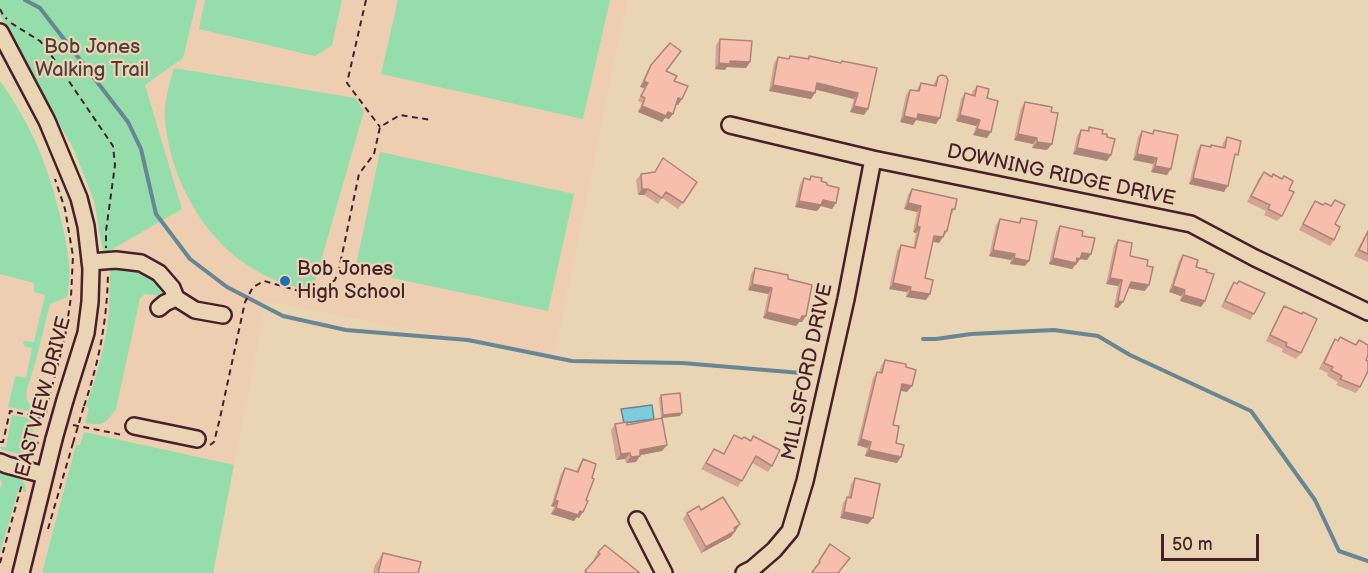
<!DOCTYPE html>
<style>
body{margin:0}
#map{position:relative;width:1368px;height:573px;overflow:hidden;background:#e9d5b3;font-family:"Balsamiq Sans",sans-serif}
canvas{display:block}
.scale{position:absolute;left:1161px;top:534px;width:98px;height:27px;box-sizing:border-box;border:3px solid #4a1f2b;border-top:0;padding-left:8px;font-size:18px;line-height:21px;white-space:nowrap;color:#4a1f2b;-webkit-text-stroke:4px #e9d5b3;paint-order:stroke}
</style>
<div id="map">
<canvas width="1368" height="573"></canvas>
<div class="scale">50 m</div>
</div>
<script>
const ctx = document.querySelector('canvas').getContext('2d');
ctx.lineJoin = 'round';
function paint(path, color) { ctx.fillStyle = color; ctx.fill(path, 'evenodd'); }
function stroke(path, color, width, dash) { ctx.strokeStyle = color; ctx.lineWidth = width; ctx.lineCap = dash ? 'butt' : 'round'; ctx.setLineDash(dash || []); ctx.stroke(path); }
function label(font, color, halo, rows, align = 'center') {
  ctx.font = font + ' "Balsamiq Sans",sans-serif'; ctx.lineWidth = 4.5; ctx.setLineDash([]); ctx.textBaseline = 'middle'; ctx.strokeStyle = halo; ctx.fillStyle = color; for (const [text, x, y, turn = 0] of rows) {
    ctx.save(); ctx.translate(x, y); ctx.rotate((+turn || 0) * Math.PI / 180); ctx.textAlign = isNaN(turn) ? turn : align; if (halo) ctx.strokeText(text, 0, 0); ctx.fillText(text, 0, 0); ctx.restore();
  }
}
paint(new Path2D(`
 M197,0H627L554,357L266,301L213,573H0V88L63,261L103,251H109L182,209L145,85L183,58Z`), '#edceb1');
paint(new Path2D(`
 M0,0H197L183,58L145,85L182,209L109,251H103L94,201L74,150L15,44L0,15Z
 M205,0H342L332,45L315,56L199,29Z
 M398,0H610L583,119L381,74Z
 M174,68L355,98L364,111L312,292C296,287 279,283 264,275C215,250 183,202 170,150C167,136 164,122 165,109C166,95 170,81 174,68Z
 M0,81C7,91 14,101 20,112C41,147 53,185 62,224C68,249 72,272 67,297L50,304L36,360L27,389L26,398L34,412L8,407L15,377L16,376L26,378L32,348L24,346L23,342L25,341L34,342L45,295L34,292V283L0,274Z
 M380,152L574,194L548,311L355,270Z
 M121,267L146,271L164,289L167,296L145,294L140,298L116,409C105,424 104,426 85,423L89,408L86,407C94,383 102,359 106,334C110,313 110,290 110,268Z
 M12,415L35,419L30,422L31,424L36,422L33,432L36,433L31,452L25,455L2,450L0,447H6Z
 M84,432L234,465L213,573H42L76,445H80Z
 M0,473C13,477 26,475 26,492H23V488H19L0,553V490L2,481L0,480Z`), '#95ddab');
const water = new Path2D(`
 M652,405L654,419L624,423L621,409Z`);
paint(water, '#7dcbdc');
stroke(water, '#698695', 1.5);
stroke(new Path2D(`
 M25,0L40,8L128,122L141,149L156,214L190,259L227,287L283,316L346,330L468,340L572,361L682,363L801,373
 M923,339H936L971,334L1054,330L1098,336L1130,355L1251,411L1315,500L1339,551L1368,561`), '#698695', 4);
const minor = new Path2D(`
 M0,32L47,121L79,198L86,226L91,269L90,302L86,333L65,400
 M730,125L873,159L1191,224L1255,258L1368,312
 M90,262L116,260L141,263L159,273L172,288L176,298L195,310L223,315
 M159,308L165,303L176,298
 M134,426L197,439
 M0,462L7,465L45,475
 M637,520L664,573
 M21,573L54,439
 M744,573L752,569L774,550L790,531L805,481L846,299L873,159`);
stroke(minor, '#4a1f2b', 20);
stroke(new Path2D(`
 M366,0L347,83L380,127
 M0,9L3,15L7,19
 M11,23L40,41L47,49L113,146L115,165L106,231V248
 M49,398L65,337L71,297L73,256L65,209L55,179
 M84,406C99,362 107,321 108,274
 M73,425L123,435
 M0,442H3L10,411L46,419
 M210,445L214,442L220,418L245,302L253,287L264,281L310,294L323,289L335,280L339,269L359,174L374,154L380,127L400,115L431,120
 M32,456L38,442
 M48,529L73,443
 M0,563L22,484`), '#4a1f2b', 2, [6, 4.5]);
stroke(minor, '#e9d5b3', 15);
const minorBridge = new Path2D(`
 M54,439L65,400`);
stroke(minorBridge, '#4a1f2b', 20, []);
stroke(new Path2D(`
 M46,413L49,398
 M73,443L84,406`), '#4a1f2b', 2, [6, 4.5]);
stroke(minorBridge, '#e9d5b3', 15);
paint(new Path2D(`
 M720,39L750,62L746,68L727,67L725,70L715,69L716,45Z
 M790,56L807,59L809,56L840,63L842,61L877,68L864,115L850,112L854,99L815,89V93L811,99L769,91L774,63L778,57L788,59Z
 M651,65L666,72L674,81L682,99L678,105L676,104L669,119L665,118L662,122L638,112L642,103L638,101L644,88L640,87L647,71Z
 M938,77L936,124L916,120L913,125L900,122L906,95L910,90L916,91L921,83L933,85Z
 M977,86L987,98V138L973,135L976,126L956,121L961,99L965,93L972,95V92Z
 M1025,102L1051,112L1047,150L1032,148L1033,144L1014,140L1021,108Z
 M1089,127L1102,134L1107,161L1073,154L1077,136L1081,130L1087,131Z
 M1154,130L1167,175L1151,172L1153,164L1133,160L1138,137L1142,131L1152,133Z
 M1227,137L1234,161L1224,192L1189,184L1197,151L1201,145L1209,147L1211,145L1222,147L1223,143Z
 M1264,172L1272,177L1282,179L1284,176L1289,190L1282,216L1277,221L1264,215L1266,211L1247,202L1259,178Z
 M641,174L697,182L678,209L662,198L658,204L644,195H638L636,180Z
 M811,176L827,185L836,203L832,209L821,206L817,211L795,207L800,184L804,178L809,179Z
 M912,189L955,209L951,215L947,231L939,243L933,242L925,278L926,300L906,297L907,292L889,289L897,251L901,245L913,248L916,233L913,232L917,212L904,209L908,195Z
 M1335,200V224L1334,240L1330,246L1299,230L1311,207L1315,201L1323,205L1331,206Z
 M1021,218L1025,266L1010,264L1011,260L989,256L996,225L1000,219L1018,223Z
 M1060,226L1082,236L1091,254L1087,260L1080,259L1076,265H1075L1072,269L1049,264L1056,232Z
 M1368,231V262L1354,256L1364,237Z
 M1118,240L1130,256L1145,291L1129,288L1123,302L1118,308L1114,307L1118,286L1106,284L1114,246Z
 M1183,255L1196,267L1206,272L1205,301L1201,307L1180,301L1181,296L1169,292L1179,261Z
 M755,268L788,279L802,322H799L796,326L763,318L768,294L748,290L751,274Z
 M1239,281L1254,314L1250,320L1221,307L1230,288L1234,282L1237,284Z
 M1284,306L1301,353L1296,359L1282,352L1283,349L1266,341L1280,312Z
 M1340,337L1366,360L1360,387L1356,393L1336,385L1338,382L1327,376L1328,373L1319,369L1331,345L1335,339L1338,341Z
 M885,360L906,367L907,392L901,391L893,425L896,443L897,463L865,456L867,448L857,445L873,378L877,372H879L881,366Z
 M661,395L680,416L661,418L659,398Z
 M615,424L627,425L667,445L662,451L640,455L636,462L626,463L625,459L616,460L611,430Z
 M734,435L772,466L768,472L752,463L738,487L701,469L714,449L724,454Z
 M583,459L579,518L577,517L574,521L551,514L554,507L551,506L561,474L565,468L576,472L579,465Z
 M855,478L873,518L868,524L840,518L843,503L848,497L851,484Z
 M701,510L740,524L731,537L701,553L683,519L687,513Z
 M598,552L640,573H584L595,559L594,558Z
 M383,553L418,573H373L375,565Z`), '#d4a394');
paint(new Path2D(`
 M730,61L750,62L746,68L727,67L725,70L715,69L719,63Z
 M644,81L648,83L644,88L640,87Z
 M817,83L858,93L854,99L813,89Z
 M773,85L815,93L811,99L769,91Z
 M678,98L682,99L678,105L674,103Z
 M642,106L668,112L673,114L669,119L665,118L662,122L638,112Z
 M854,106L868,109L864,115L850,112Z
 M918,114L940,118L936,124L916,120L913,125L900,122L904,116Z
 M960,115L980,120L976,126L956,121Z
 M977,129L991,132L987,138L973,135Z
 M1018,134L1037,138L1033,144L1014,140Z
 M1037,142L1052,144L1047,150L1032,148Z
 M1077,148L1111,155L1107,161L1073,154Z
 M1137,154L1157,158L1153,164L1133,160Z
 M1155,166L1171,169L1167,175L1151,172Z
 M1193,178L1228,186L1224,192L1189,184Z
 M642,189H648L644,195H638Z
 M823,200L836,203L832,209L821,206L817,211L795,207L799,201Z
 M908,203L921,206L917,212L904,209Z
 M917,226L920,227L916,233L913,232Z
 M945,231H947L939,243L930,241L934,236Z
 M993,250L1015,254L1011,260L989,256Z
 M1082,253L1091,254L1087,260L1079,259H1080L1076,265H1075L1072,269L1049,264L1053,258Z
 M1014,258L1029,261L1025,266L1010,264Z
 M1110,278L1122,280L1118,286L1106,284Z
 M1131,282L1149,285L1145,291L1127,288Z
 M893,283L911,287L907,292L889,289Z
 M752,284L772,288L768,294L748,290Z
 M1173,286L1185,290L1181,296L1169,292Z
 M910,291L930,294L926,300L906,297Z
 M1184,295L1205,301L1201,307L1180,301Z
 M1118,301L1123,302L1118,308L1114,307Z
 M767,312L802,316H806L802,322H799L796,326L763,318Z
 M902,384L912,386L907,392L898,390Z
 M682,413L680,416L661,418L663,415Z
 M861,439L871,442L867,448L857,445Z
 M667,445L662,451L636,456L640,450Z
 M869,450L901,457L897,463L865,456Z
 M630,453L625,459L616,460L621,454Z
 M640,456L636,462L626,463L631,457Z
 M555,500L558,501L554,507L551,506Z
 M556,508L580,511L583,512L579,518L577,517L574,521L551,514Z
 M844,512L873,518L868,524L840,518Z
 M740,524L736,530L730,534L735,531L731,537L701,553L706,547Z`), '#ad8578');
const building = new Path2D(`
 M720,39L752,41L750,62L730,61V64L719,63Z
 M670,43L681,51L666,71L677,76L674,81L688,86L682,99L678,98L673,114L668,112L666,116L642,106L645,98L641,96L648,83L644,81L651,65Z
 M790,56L809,59V56L841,63L842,61L877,68L868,109L854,106L858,93L817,83L815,93L773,85L778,57L789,59Z
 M941,75L946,76L948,80L940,118L918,114L917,119L904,116L910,90L919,91L921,83L936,86L938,77Z
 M977,86L989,89L987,98L998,101L991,132L977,129L980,120L960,115L965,93L975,96Z
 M1025,102L1052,107L1051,112L1058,113L1052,144L1037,142V138L1018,134Z
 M1089,127L1103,130L1102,134H1107V137L1115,139L1111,155L1077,148L1081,130L1089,131Z
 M1154,130L1178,135L1171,169L1155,166L1157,158L1137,154L1142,131L1153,134Z
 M1227,137L1241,141L1238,155L1235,154L1228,186L1193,178L1201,145L1211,147V145L1225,148Z
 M663,158L697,182L683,203L666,192L662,198L648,189H642L641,174L655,172Z
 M1264,172L1272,177L1273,174L1282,179L1284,176L1293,181L1289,190L1294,192L1282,216L1268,209L1270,205L1251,196Z
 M811,176L822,178L821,181L827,183V185L839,188L836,203L823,200L821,205L799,201L804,178L810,180Z
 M912,189L957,199L955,209H952L947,231H945L943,237L934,236L925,278L933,280L930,294L910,291L911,287L893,283L901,245L915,248L920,227L917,226L921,206L908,203Z
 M1335,200L1345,205L1335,224L1340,227L1334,240L1303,224L1315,201L1323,205L1325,203L1331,206Z
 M1021,218L1037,221L1029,261L1014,258L1015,254L993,250L1000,219L1020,223Z
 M1060,226L1083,231L1082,236L1095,238L1091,254L1082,253L1080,259L1077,258L1076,263L1053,258Z
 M1368,231V254L1359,250Z
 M1118,240L1132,243L1130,256L1148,260L1147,266L1153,267L1149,285L1131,282L1123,302L1118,301L1122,280L1110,278Z
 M1183,255L1198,260L1196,267L1207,270L1206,272L1214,274L1205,301L1184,295L1185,290L1173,286Z
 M755,268L788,275V279L812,285L806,316H802L800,320L767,312L772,288L752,284Z
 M1239,281L1265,293L1254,314L1225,301L1234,282L1237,284Z
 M1284,306L1302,314L1303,312L1317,319L1301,353L1286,346L1287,343L1270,335Z
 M1340,337L1356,345L1359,340L1368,345V355L1366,360L1368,361V371L1360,387L1340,379L1342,376L1331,370L1333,367L1324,363L1335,339L1338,341Z
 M885,360L906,364V367L916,370L912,386L902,384L893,425L899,426L896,443L904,445L901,457L869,450L871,442L861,439L877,372L882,373Z
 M680,393L682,413L663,415L661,395Z
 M662,418L667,445L640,450V456L631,457L630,453L621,454L615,424L627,422V425Z
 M734,435L742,439L744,437L751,441L753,436L780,450L772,466L756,456L742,481L706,463L714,449L724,454Z
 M583,459L596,464L592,478L594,479L586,500L588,501L583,512L580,511L578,515L556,508L558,501L555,500L565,468L578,472Z
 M855,478L880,484L873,518L844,512L847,497L851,498Z
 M723,497L740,524L734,528L735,531L706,547L687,513L699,506L701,510Z
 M830,544L850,558L838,573H814L812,572L820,562L819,561Z
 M605,545L640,573H587L585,571L600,554L598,552Z
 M383,553L421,562L418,573H378Z`);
paint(building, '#f7beac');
stroke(building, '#ad8578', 1.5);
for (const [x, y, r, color] of [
 [285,281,6,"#1f6fb2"]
]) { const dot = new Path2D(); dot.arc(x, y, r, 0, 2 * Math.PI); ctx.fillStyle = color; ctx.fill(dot); stroke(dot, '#e9d5b3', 2); }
label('20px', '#553c3e', '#e9d5b3', [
 ["Bob Jones",92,48],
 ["Walking Trail",92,71]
]);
label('20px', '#4a1f2b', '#e9d5b3', [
 ["DOWNING RIDGE DRIVE",1061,176,12],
 ["MILLSFORD DRIVE",808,372,-78],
 ["EASTVIEW DRIVE",44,397,-75]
]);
label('20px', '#4a1f2b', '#e9d5b3', [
 ["Bob Jones",297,270],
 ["High School",297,293]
], 'left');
</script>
